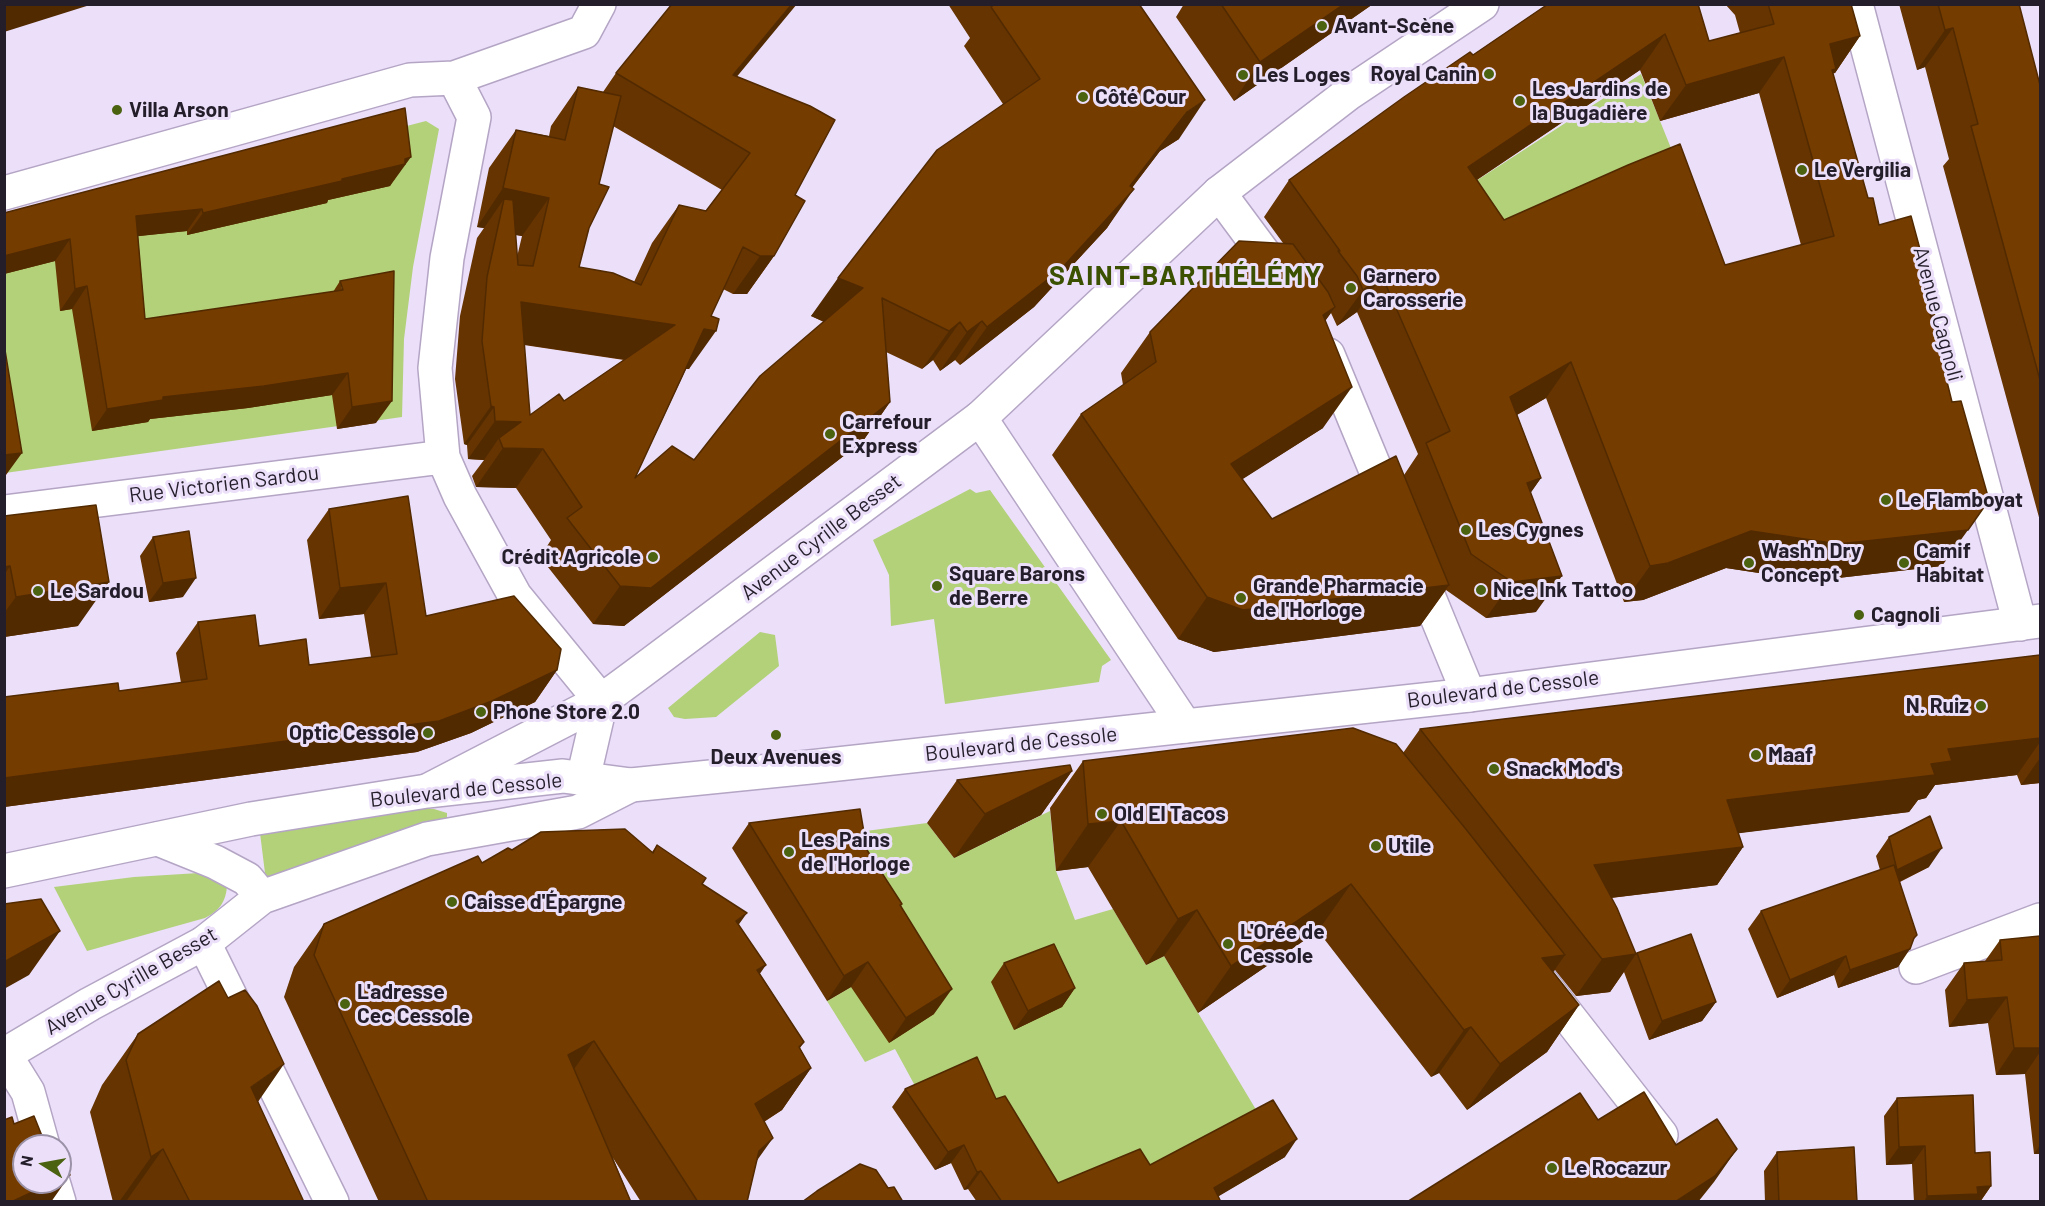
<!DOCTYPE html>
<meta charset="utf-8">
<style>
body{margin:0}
#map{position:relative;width:2045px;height:1206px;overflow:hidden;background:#ebdffa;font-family:Barlow,sans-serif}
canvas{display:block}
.frame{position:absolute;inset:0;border:6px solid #241e2a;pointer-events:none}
.north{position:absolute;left:12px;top:1134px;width:60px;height:60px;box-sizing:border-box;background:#ebdffa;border:2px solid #9b92a7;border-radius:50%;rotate:281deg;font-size:16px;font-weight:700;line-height:24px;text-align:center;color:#241e2a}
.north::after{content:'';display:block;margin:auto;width:21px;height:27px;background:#4b6210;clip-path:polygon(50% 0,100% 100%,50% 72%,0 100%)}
</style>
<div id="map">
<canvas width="2045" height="1206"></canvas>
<div class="frame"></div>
<div class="north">N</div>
</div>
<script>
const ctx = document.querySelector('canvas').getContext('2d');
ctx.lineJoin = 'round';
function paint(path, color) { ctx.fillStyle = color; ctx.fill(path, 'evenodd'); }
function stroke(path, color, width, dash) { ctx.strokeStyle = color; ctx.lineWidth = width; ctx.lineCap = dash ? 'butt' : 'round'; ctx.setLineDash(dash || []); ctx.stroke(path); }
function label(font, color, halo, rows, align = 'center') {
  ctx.font = font + ' Barlow,sans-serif'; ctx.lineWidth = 6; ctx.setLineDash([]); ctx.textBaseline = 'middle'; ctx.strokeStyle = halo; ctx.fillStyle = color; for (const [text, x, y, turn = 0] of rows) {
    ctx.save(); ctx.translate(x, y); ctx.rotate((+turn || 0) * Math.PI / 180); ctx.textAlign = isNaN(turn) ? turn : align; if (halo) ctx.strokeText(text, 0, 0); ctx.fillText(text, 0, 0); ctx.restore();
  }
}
paint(new Path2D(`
 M1641,74L1730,294L1479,257L1442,203Z
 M426,121L439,129L413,267L404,339L402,417L5,473V230Z
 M970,489L976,493L990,490L1111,660L1102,666L1099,682L945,704L934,619L891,626L889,575L873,540Z
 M760,632L775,635L779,666L716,717L685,719L674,717L668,708Z
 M414,809H434L447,813V820L271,877L267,876L265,873L260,833Z
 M1050,811L1056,871L1075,920L1113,909L1146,965L1164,956L1261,1118L1236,1132L1260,1172L1232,1188L1219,1166L1054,1198L920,1095L895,1049L865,1062L827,1001L851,987L843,834L927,823L954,858Z
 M199,873L214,874L227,886C226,902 219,911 205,918L87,951L54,887L134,877Z`), '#b2d179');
const street = new Path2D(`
 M1856,4L2020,624
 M454,78L584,32L599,4
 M4,193L410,80L454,78L474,117L447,258L435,368L443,457L460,496L515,596L601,701
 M1219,193L1282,278
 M1328,355L1391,507
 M980,418L1185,726
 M4,512L443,457
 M1416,566L1469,695
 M204,943L332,1202
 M1916,967L2040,920
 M1543,984L1661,1135
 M5,1055L28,1092L43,1146
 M53,1182L59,1202`);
const secondary = new Path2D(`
 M583,779L601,701
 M429,790L601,701L635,676L980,418L1219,193L1349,93L1482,4
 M158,839L215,862L247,879L262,897
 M4,1055L90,1004L204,943L262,897L427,839L578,812L631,785`);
const primary = new Path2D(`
 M4,871L251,819L427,791L563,776L631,785L810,767L1469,695L2040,621`);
stroke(street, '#b4a5c5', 36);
stroke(secondary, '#b4a5c5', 36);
stroke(primary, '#b4a5c5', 36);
stroke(street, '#fff', 33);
stroke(secondary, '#fff', 33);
stroke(primary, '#fff', 33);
paint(new Path2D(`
 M948,4H1139L1179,139L1160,151L1132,188L1107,228L1034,307L960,365L955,360L940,371L933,360L922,369L886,352L890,402L863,441L624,626L593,624L540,557L551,540L516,488L476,487L472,476L484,460L468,459L467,445L464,444L455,379L460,316L477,238L484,228L477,227L489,168L516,130L549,136L551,126L578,87L603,92L616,73L737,77L795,195L774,256L747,294H733L723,289L711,316L689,369H686L635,478L694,460L824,322L811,316L1003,104L964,46L970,38ZM613,126L722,190L706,211L679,205L652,243L634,282L579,267ZM515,235L522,236L517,257ZM524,345L624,360L564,401L530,415Z
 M1184,4H1373L1234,101L1176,17Z
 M1548,4L1709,41L1740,33L1735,15L1725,4H1851L1860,36L1835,73L1832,74L1868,198L1879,225L1931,320L1942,566L1812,581L1726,568L1643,600L1624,602L1546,398L1517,415L1541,478L1530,493L1536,612L1486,618L1446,590L1420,626L1214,652L1178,639L1052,455L1081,414L1123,385L1121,373L1150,332L1283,243L1264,217L1289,180ZM1640,70L1660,121L1759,93L1801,245L1725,265L1504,220L1477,180ZM1357,312L1418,454L1404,475L1272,519L1242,479L1323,428L1325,321L1331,313L1337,326Z
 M1899,4H2019L2040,85V521L1943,166L1949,159L1925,67L1917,70Z
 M394,179L390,186L328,200L327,203L187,235V231L138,236L145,319L333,292L340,281L376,423L337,429L332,395L248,408L150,419L148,422L92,431L72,309L60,311L55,261L4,274V213L396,179Z
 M329,509L426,616L557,670L535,702L471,733L417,752L4,807V697L119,691L181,683L176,653L198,622L309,665L371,657L364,614L319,619L307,540Z
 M4,516L78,626L4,637Z
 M153,537L183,597L149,602L140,556Z
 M2040,655V783L2021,785L2017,775L1935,785L1926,798L1918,800L1909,812L1738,833L1743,847L1717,885L1611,898L1636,954L1637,953L1716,1002L1702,1021L1649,1040L1624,972L1610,992L1576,996L1555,970L1553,972L1579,1005L1547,1052L1467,1110L1439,1073L1431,1077L1318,931L1198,1013L1164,956L1146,965L1088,867L1056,871L1050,808L1083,761L1403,753L1420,729Z
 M1072,771L1041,815L954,858L927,823L957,780Z
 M749,823L867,850L902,904L901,906L934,1014L889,1043L851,987L827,1001L732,848Z
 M1889,837L1929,867L1900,882L1913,941L1898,967L1838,988L1834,975L1777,998L1748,929L1761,911L1880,870L1876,856Z
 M657,845L702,884L739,925L760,974L804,1042L800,1048L811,1068L782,1110L764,1122L747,1202H641L613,1158L631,1202H379L284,997L294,967L324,924L482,863L512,850L652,852Z
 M2040,936V1154H2034L2025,1074L1996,1075L1988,1023L1949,1027L1945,990L1964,963L1985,961L2000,940Z
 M1004,963L1075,988L1062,1007L1014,1030L991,982Z
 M138,1034L258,1102L304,1202H128L127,1200L124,1202H113L90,1112L102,1085Z
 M905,1089L996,1099L1058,1183L1150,1165L1285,1157L1218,1196L1221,1202H977L968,1189L964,1190L951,1163L935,1170L892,1107Z
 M1897,1098L1975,1153L1991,1186L1980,1202H1914L1912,1164L1886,1165L1884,1116Z
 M1777,1152L1857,1202H1765L1764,1171Z`), '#653400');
paint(new Path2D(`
 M10,4H93L4,32V6Z
 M792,4H797L706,114L733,75Z
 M1344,4H1373L1234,101L1260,62Z
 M1953,28L1925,67L1917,70L1945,30Z
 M1665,34L1640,70L1442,203L1468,167Z
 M1860,36L1835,73H1832L1810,105L1830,44Z
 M1784,57L1759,93L1660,121L1686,85Z
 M1205,100L1179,139L1160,151L1114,211L1134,189L1107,228L1034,307L960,365L987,327L1130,186L1187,112Z
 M411,157L390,186L328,200L327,203L187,235L203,213L342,179Z
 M503,188L549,198L522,236L497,231L504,199L484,228L477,227Z
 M202,209L187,231L121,238L136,216Z
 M70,239L55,261L4,274V256Z
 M760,256H774L747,294H733Z
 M1382,276L1357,312L1337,326L1363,290Z
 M838,278L863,288L836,327L811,316Z
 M87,286L72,309L60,311L75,289Z
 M521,302L675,325L648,363L494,340Z
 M1335,307L1306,348L1323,315Z
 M1937,312L1911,348L1930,313Z
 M982,321L955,360L940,371L967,332Z
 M960,322L933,360L922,369L949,331Z
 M704,329L716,331L689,369L677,368Z
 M1571,362L1546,398L1485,433L1510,397Z
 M348,373L332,395L248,408L150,419L148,422L92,431L107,409L163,397Z
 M1352,387L1323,428L1202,505L1231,464Z
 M392,401L376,423L337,429L352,407Z
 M890,402L863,441L624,626L593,624L620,586Z
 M491,406L494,407L467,445L464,444Z
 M495,421L521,422L499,438L484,460L468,459Z
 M503,448L543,449L516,488L476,487Z
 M22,453L6,475H4V455Z
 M1541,478L1516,514L1527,483Z
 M1968,530L1942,566L1812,581L1726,568L1643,600L1624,602L1650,566L1751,531Z
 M10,566L4,575V567Z
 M1562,576L1536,612L1486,618L1512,582Z
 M196,578L183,597L149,602L163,583Z
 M109,582L78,626L4,637V613L16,597Z
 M386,583L364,614L319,619L340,588Z
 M1449,585L1420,626L1214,652L1178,639L1207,597Z
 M557,670L535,702L471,733L417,752L4,807V778Z
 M2040,738V742L2017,775L1935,785L1926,798L1918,800L1909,812L1701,838L1727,800L1931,764L1948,749Z
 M2040,758V783L2021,785Z
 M1072,771L1041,815L954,858L985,814Z
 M1121,821L1088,867L1056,871L1088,824Z
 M1743,847L1717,885L1568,903L1594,865Z
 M1942,848L1929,867L1884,889L1897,870Z
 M1351,884L1318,931L1198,1013L1231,966Z
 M1197,910L1164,956L1146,965L1178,919Z
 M747,913L717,955L736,921Z
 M60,931L29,975L4,989V962Z
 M1917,935L1906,950L1910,949L1898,967L1838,988L1850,970L1914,938Z
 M1636,954L1610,992L1576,996L1602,959Z
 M1565,955L1532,1002L1542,958Z
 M1846,956L1834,975L1777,998L1790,980Z
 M868,962L851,987L827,1001L844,976Z
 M766,965L736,1008L757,970Z
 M1075,988L1062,1007L1014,1030L1028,1011Z
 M952,989L934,1014L889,1043L906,1018Z
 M2007,997L1988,1023L1949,1027L1967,1000Z
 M1716,1002L1702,1021L1649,1040L1662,1021Z
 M1579,1005L1547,1052L1467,1110L1500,1064Z
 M1471,1027L1439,1073L1431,1077L1464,1030Z
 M594,1041L564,1083L568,1055Z
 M2014,1048H2040V1052L2025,1074L1996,1075Z
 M284,1064L249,1115L251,1087Z
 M811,1068L782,1110L725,1146L755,1104Z
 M773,1138L743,1180L759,1151Z
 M1297,1139L1285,1157L1209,1202L1214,1188Z
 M964,1145L951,1163L935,1170L948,1152Z
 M2040,1145V1154H2034Z
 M1925,1146L1912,1164L1886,1165L1899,1147Z
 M163,1149L127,1200L124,1202H119L151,1157Z
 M1737,1149L1714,1182L1698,1202H1675Z
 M981,1171L968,1189L964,1190L977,1172Z
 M70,1175L51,1202H11L54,1182H60V1179Z
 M1991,1186L1980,1202H1924L1927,1196L1977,1187Z`), '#522a00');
const building = new Path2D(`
 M672,4H792L733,75L810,106L835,120L795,195L805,201L774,256H760L743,247L711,316L719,319L716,331L704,329L635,478L672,446L694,460L760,376L863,288L838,278L937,150L1040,79L991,7L995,4H1139L1205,100L1187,112L1130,186L1134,189L1061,269L987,327L982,321L967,332L960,322L949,331L882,298L890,402L651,588L620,586L567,518L582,507L543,449L503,448L499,438L521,422L495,421L494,407L491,406L482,341L487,277L504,199L513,200L518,265L533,266L549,198L503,188L516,130L565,140L578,87L621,96L599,184L609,187L589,228L579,267L613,273L641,285L679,205L706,211L750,153L616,73ZM521,302L675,325L564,401L559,394L530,415Z
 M1221,4H1344L1260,62Z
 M1548,4H1698L1709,41L1774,24L1768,4H1851L1860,36L1830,44L1836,69L1832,70L1868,198H1873L1879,225L1911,216L1937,312L1930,313L1952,402L1961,401L1989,500L1968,530L1838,544L1751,531L1668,563L1650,566L1571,362L1510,397L1541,478L1527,483L1562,576L1512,582L1471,554L1426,443L1450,431L1382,276L1363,290L1357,276L1338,251H1340L1289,180L1404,97L1470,52L1473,55ZM1665,34L1686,85L1784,57L1834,236L1725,265L1680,144L1628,165L1504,220L1468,167Z
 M1938,4H2019L2040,85V380L1971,126L1978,124L1953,28L1945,30Z
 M405,108L411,157L405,159V164L342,179V181L203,213L202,209L136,216L145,319L343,290L340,281L394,271L392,401L352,407L348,373L264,386L163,397V400L107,409L87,286L75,289L70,239L4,256V213Z
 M1239,241L1293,244L1328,292L1335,307L1323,315L1352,387L1231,464L1272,519L1396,456L1449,585L1243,610L1207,597L1081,414L1156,362L1150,332Z
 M4,344L22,453L4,455Z
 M408,496L426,616L514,596L561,649L557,670L492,701L439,721L4,778V697L118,683L119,691L207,679L198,622L255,615L259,646L306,639L309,665L397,654L386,583L340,588L329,509Z
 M96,505L109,582L16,597L10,566L4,567V516Z
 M189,531L196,578L163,583L153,537Z
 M2040,655V738L1948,749L1952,761L1931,764L1935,775L1727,800L1743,847L1594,865L1617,908L1636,954L1602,959L1420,729Z
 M1353,728L1396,744L1465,828L1565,955L1542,958L1579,1005L1500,1064L1471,1027L1464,1030L1351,884L1231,966L1197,910L1178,919L1121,821L1088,824L1083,761Z
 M1070,765L1072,771L985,814L957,780Z
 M860,809L867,850L902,904L900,905L952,989L906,1018L868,962L844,976L749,823Z
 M1930,816L1942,848L1897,870L1889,837Z
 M625,829L653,853L657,845L685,864L706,878L702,884L747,913L736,921L766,965L757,970L804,1042L799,1047L811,1068L755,1104L773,1138L759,1151L747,1202H698L594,1041L568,1055L631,1202H428L314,955L324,924L478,856L482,863L508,848L512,850L541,832Z
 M1894,865L1917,935L1914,938L1910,949L1850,970L1846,956L1790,980L1761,911Z
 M41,899L60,931L4,962V904Z
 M1691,934L1716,1002L1662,1021L1637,953Z
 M2040,936V1048H2014L2007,997L1967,1000L1964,963L2002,960L2000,940Z
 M1054,944L1075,988L1028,1011L1004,963Z
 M219,981L228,998L245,990L257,1006L284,1064L251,1087L304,1202H190L163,1149L151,1157L126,1060L138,1034Z
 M977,1057L996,1099L1005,1096L1058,1183L1140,1149L1150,1165L1273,1100L1297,1139L1214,1188L1221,1202H1002L981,1171L977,1172L964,1145L948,1152L905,1089Z
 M1644,1092L1676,1145L1717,1119L1737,1149L1715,1176L1675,1202H1407L1580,1093L1598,1120Z
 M1973,1095L1975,1153L1990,1152L1991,1186L1977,1187L1978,1194L1927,1196L1925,1146L1899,1147L1897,1098Z
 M34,1116L46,1146H24V1182H54L11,1202H4V1120L12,1117L14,1124Z
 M1854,1147L1857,1202H1779L1777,1152Z
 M60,1152L70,1175L60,1179Z
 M860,1164L876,1170L888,1188L894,1187L903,1202H802L817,1191Z`);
paint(building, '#753c00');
stroke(building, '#522a00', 1.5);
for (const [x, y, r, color] of [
 [1322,26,6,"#4b6210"],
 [1489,74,6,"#4b6210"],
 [1243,75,6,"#4b6210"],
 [1083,97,6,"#4b6210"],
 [1520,101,6,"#4b6210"],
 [117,110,6,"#4b6210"],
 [1802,170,6,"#4b6210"],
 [1351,288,6,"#4b6210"],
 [830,434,6,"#4b6210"],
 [1886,500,6,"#4b6210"],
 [1466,530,6,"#4b6210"],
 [653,557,6,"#4b6210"],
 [1749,563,6,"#4b6210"],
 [1904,563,6,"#4b6210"],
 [937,586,6,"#4b6210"],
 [1481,590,6,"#4b6210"],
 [38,591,6,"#4b6210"],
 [1241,598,6,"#4b6210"],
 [1859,615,6,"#4b6210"],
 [1981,706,6,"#4b6210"],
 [481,712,6,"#4b6210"],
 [428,733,6,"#4b6210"],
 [776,735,6,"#4b6210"],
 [1756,755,6,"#4b6210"],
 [1494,769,6,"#4b6210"],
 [1102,814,6,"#4b6210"],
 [1376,846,6,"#4b6210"],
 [789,852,6,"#4b6210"],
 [452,902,6,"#4b6210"],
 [1228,944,6,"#4b6210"],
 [345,1004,6,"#4b6210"],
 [1552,1168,6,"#4b6210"]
]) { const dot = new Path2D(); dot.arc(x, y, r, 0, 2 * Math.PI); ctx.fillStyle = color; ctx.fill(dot); stroke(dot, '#ebdffa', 2); }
label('bold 21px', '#241e2a', '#ebdffa', [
 ["Avant-Scène",1334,26],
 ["Royal Canin",1477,74,"right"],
 ["Les Loges",1255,75],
 ["Les Jardins de",1532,89],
 ["la Bugadière",1532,113],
 ["Côté Cour",1095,97],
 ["Villa Arson",129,110],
 ["Le Vergilia",1814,170],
 ["Garnero",1363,276],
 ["Carosserie",1363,300],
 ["Carrefour",842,422],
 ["Express",842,446],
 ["Le Flamboyat",1898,500],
 ["Les Cygnes",1478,530],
 ["Wash'n Dry",1761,551],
 ["Concept",1761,575],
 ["Camif",1916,551],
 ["Habitat",1916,575],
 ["Crédit Agricole",641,557,"right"],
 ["Square Barons",949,574],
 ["de Berre",949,598],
 ["Grande Pharmacie",1253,586],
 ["de l'Horloge",1253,610],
 ["Nice Ink Tattoo",1493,590],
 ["Le Sardou",50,591],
 ["Cagnoli",1871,615],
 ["N. Ruiz",1969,706,"right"],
 ["Phone Store 2.0",493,712],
 ["Optic Cessole",416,733,"right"],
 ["Maaf",1768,755],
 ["Deux Avenues",776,757,"center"],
 ["Snack Mod's",1506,769],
 ["Old El Tacos",1114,814],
 ["Les Pains",801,840],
 ["de l'Horloge",801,864],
 ["Utile",1388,846],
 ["Caisse d'Épargne",464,902],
 ["L'Orée de",1240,932],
 ["Cessole",1240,956],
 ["L'adresse",357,992],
 ["Cec Cessole",357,1016],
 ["Le Rocazur",1564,1168]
], 'left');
label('21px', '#241e2a', '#ebdffa', [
 ["Avenue Cagnoli",1938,314,75],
 ["Rue Victorien Sardou",224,484,-7],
 ["Avenue Cyrille Besset",821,537,-37],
 ["Boulevard de Cessole",1503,689,-7],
 ["Boulevard de Cessole",1021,744,-6],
 ["Boulevard de Cessole",466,790,-6],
 ["Avenue Cyrille Besset",131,981,-30]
]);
ctx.letterSpacing = '1.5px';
label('bold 27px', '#3b5001', '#ebdffa', [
 ["SAINT-BARTHÉLÉMY",1186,276]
]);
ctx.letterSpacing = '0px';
</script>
